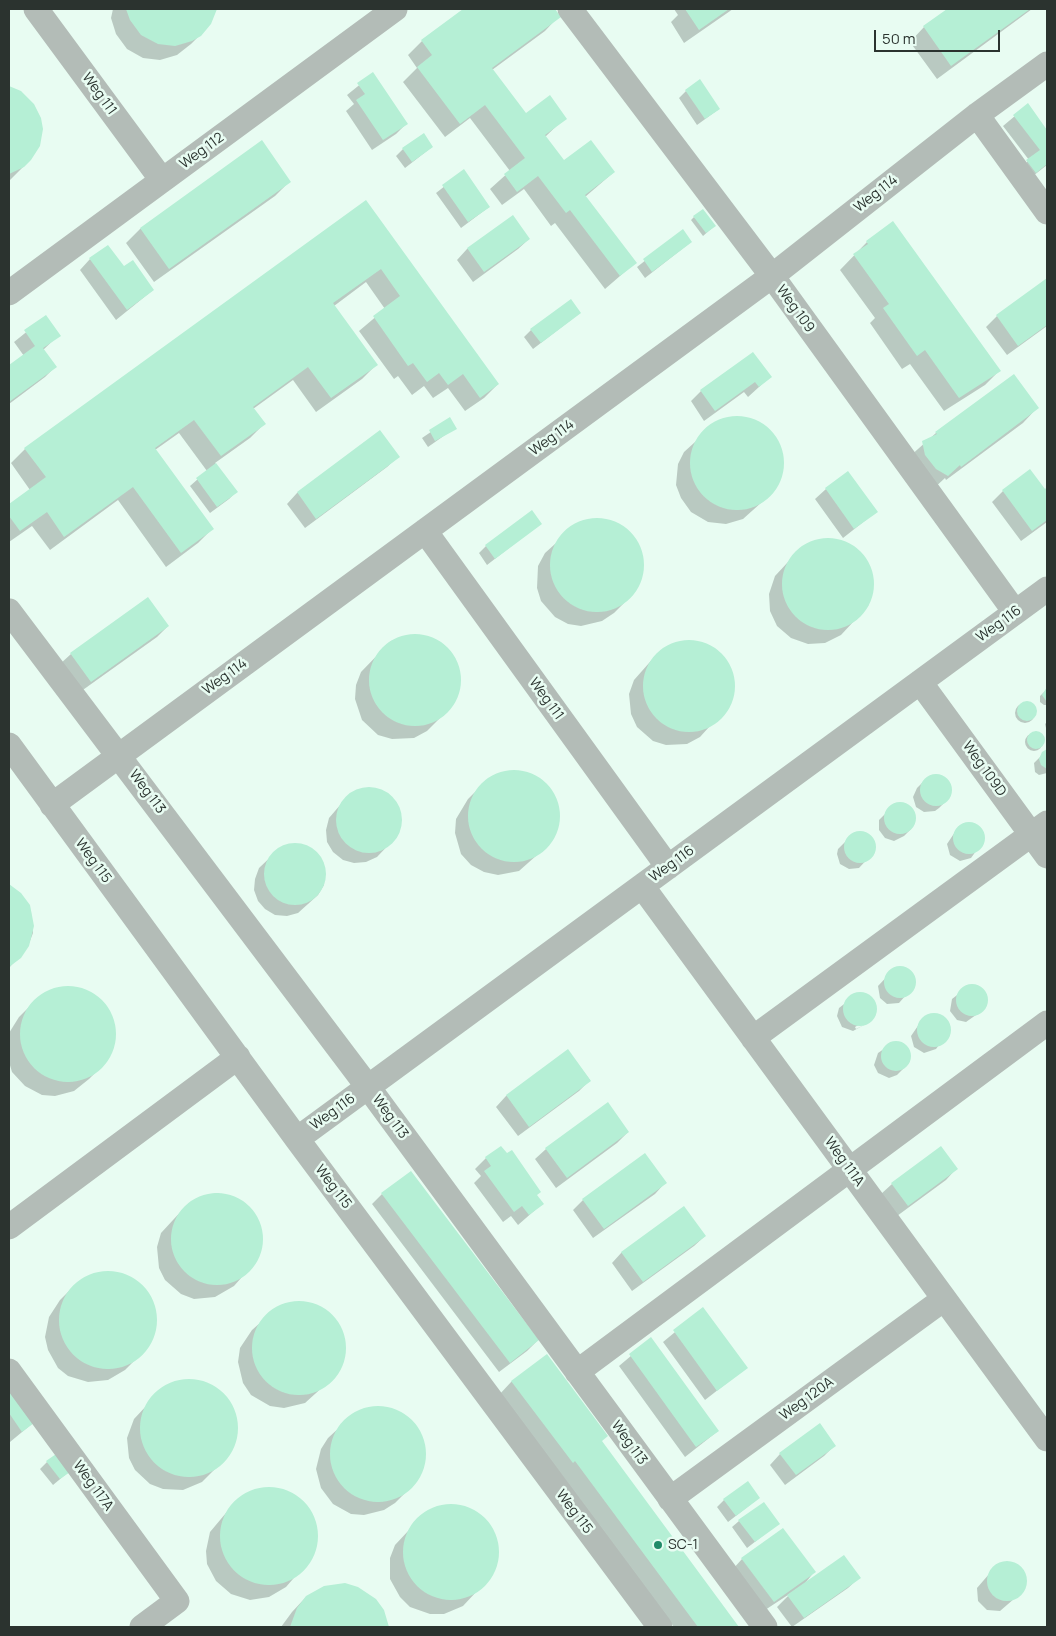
<!DOCTYPE html>
<style>
body{margin:0}
#map{position:relative;width:1056px;height:1636px;overflow:hidden;background:#e8fcf2;font-family:Manrope,sans-serif}
canvas{display:block}
.frame{position:absolute;inset:0;border:10px solid #2b332f;pointer-events:none}
.scale{position:absolute;left:874px;top:30px;width:126px;height:22px;box-sizing:border-box;border:2px solid #2b332f;border-top:0;padding-left:6px;font-size:15px;line-height:18px;white-space:nowrap;color:#2b332f;-webkit-text-stroke:4px #e8fcf2;paint-order:stroke}
</style>
<div id="map">
<canvas width="1056" height="1636"></canvas>
<div class="frame"></div>
<div class="scale">50 m</div>
</div>
<script>
const ctx = document.querySelector('canvas').getContext('2d');
ctx.lineJoin = 'round';
function paint(path, color) { ctx.fillStyle = color; ctx.fill(path, 'evenodd'); }
function stroke(path, color, width, dash) { ctx.strokeStyle = color; ctx.lineWidth = width; ctx.lineCap = dash ? 'butt' : 'round'; ctx.setLineDash(dash || []); ctx.stroke(path); }
function label(font, color, halo, rows, align = 'center') {
  ctx.font = font + ' Manrope,sans-serif'; ctx.lineWidth = 5; ctx.setLineDash([]); ctx.textBaseline = 'middle'; ctx.strokeStyle = halo; ctx.fillStyle = color; for (const [text, x, y, turn = 0] of rows) {
    ctx.save(); ctx.translate(x, y); ctx.rotate((+turn || 0) * Math.PI / 180); ctx.textAlign = isNaN(turn) ? turn : align; if (halo) ctx.strokeText(text, 0, 0); ctx.fillText(text, 0, 0); ctx.restore();
  }
}
paint(new Path2D(`
 M113,9H215L206,29L191,44L177,55L160,60L143,58L127,49L116,34L111,18Z
 M465,9H553L559,16L545,31L492,70L526,115L565,118L545,137L564,162L614,172L585,197L635,263L605,289L555,223L551,226L524,189L502,205L490,189L510,171L470,118L445,137L403,82L417,68L408,55L422,41Z
 M674,9H733L684,43L671,22L678,15Z
 M949,9H1032L937,79L910,42L924,27Z
 M373,74L406,124L396,134L372,150L346,111L354,104L347,95Z
 M9,88L20,92L24,166L9,181Z
 M686,91L719,109L697,125L679,98Z
 M1028,105L1047,132V165L1024,183L1017,172L1029,160L1003,126Z
 M261,142L289,182L275,196L154,282L126,243L140,229Z
 M432,147L405,168L396,156L403,149Z
 M464,171L489,207L461,228L436,193Z
 M366,202L498,384L484,398L465,411L448,388L433,398L424,386L412,395L398,376L394,379L359,331L385,309L366,282L334,306L376,365L362,379L316,412L293,380L253,409L264,424L250,438L215,463L236,492L229,499L210,513L190,486L207,471L179,433L155,450L212,529L198,543L166,567L118,500L50,550L32,526L9,542V506L30,490L11,463L25,449Z
 M513,217L529,239L518,249L473,282L457,260L467,249Z
 M694,217L711,229L703,236L691,220Z
 M683,231L691,242L645,278L637,267Z
 M867,242L999,371L985,385L944,411L910,364L902,369L870,323L875,318L840,270Z
 M90,259L124,268L153,290L116,320L80,270Z
 M1047,280V326L1007,355L986,327L997,316Z
 M580,313L533,349L524,337L531,330Z
 M45,317L59,335L43,350L55,367L45,377L9,404V367L24,356L14,342Z
 M770,377L748,397L744,392L704,421L691,401L701,391Z
 M1037,408L1023,423L946,480L945,478L932,490L909,457L936,433Z
 M733,417L750,419L766,427L777,441L783,462L781,478L772,493L743,519L726,524L708,522L691,512L681,498L676,485L678,464L684,452L716,423Z
 M450,419L455,428L428,447L422,438Z
 M380,432L398,457L387,467L305,528L287,504L297,493Z
 M826,489L876,512L843,538L815,499Z
 M1047,489V522L1021,541L992,502L1003,491Z
 M590,520L611,522L629,533L637,545L642,565L640,579L629,598L614,613L602,621L581,626L568,624L555,617L541,601L537,588L538,566L545,553L576,525Z
 M540,524L487,565L479,553L486,546Z
 M834,539L850,545L862,555L871,569L873,590L868,606L841,635L825,643L808,644L791,638L777,626L770,611L769,594L775,576L801,548L816,541Z
 M168,626L157,637L80,692L60,664L71,654Z
 M412,635L426,636L440,642L455,658L459,672L460,686L452,706L427,731L414,738L392,739L378,735L362,720L355,699L356,685L361,672L391,641Z
 M696,642L709,646L720,654L731,672L733,686L728,706L700,737L687,744L666,745L653,741L637,727L631,714L629,694L634,680L657,654L675,643Z
 M1047,689V705H1044L1040,702V696Z
 M1015 713a10 10 0 1 1 20 0a10 10 0 1 1-20 0Z
 M1047,722V732L1045,724Z
 M1025 742a9 9 0 1 1 18 0a9 9 0 1 1-18 0Z
 M1046,751L1047,773L1039,775L1035,772L1034,763Z
 M516,771L530,774L543,781L552,792L559,813L557,828L546,847L519,871L498,875L484,872L471,865L461,854L455,833L456,819L468,799L482,785L494,776Z
 M939,776L947,781L950,791L946,801L939,808L935,811L924,812L916,807L913,797L917,788L925,780L929,777Z
 M369,788L381,790L391,797L398,807L401,819L397,836L377,857L366,862L354,863L343,860L333,852L327,842L326,830L329,818L347,797L357,790Z
 M899,804L909,806L915,819L911,829L904,836L894,841L885,838L879,830V820L894,805Z
 M971,823L981,829L984,840L971,858L960,861L950,855L947,844L959,826Z
 M863,833L871,838L874,848L873,853L859,868L849,869L840,864L837,854L838,849L853,834Z
 M296,844L307,847L316,853L323,862L325,873L324,885L318,895L298,913L287,916L275,915L265,909L258,901L254,890L255,879L259,868L279,849Z
 M9,886L20,894L31,912L33,933L28,946L9,968Z
 M894,969H905L912,974L914,986L899,1003L887,1004L880,998L878,986Z
 M970,985L981,988L987,998L983,1010L966,1022L957,1020L950,1011L952,999Z
 M62,988L81,989L98,999L110,1015L114,1034L111,1053L104,1064L89,1079L74,1091L55,1096L42,1095L25,1086L12,1072L9,1062V1033L19,1017L34,1002L50,991Z
 M857,994L869,996L875,1007L871,1019L867,1023V1020L855,1027L856,1029L866,1024L853,1031L842,1027L837,1016L839,1008Z
 M936,1014L946,1020L949,1032L936,1049L924,1053L914,1047L911,1036L924,1017Z
 M894,1042L905,1045L910,1056L905,1067L897,1075L889,1078L878,1073L874,1065L878,1053Z
 M568,1051L590,1080L579,1091L518,1136L496,1107L506,1096Z
 M607,1104L628,1132L617,1143L556,1188L535,1159L546,1149Z
 M941,1148L956,1169L946,1180L897,1216L881,1194L892,1184Z
 M486,1158L536,1195L542,1204L518,1225L511,1216L503,1222L474,1183L481,1176L475,1169Z
 M665,1183L655,1194L593,1238L573,1210L583,1200Z
 M217,1193L237,1199L253,1212L260,1225L261,1246L257,1260L234,1286L215,1297L194,1299L181,1294L165,1280L159,1268L157,1247L161,1233L185,1207L203,1196Z
 M382,1194L538,1340L527,1351L499,1372L372,1204Z
 M705,1236L694,1246L632,1291L612,1263L622,1252Z
 M106,1272L126,1276L142,1287L153,1305L155,1318L152,1338L140,1355L125,1370L108,1380L88,1382L68,1376L58,1368L48,1350L45,1337L49,1317L60,1300L75,1285L92,1275Z
 M292,1302L313,1304L326,1311L340,1327L344,1340L342,1362L336,1375L305,1403L284,1408L270,1406L251,1395L243,1383L238,1362L240,1348L252,1330L278,1307Z
 M703,1309L746,1368L705,1400L663,1342Z
 M651,1339L718,1431L685,1457L619,1366Z
 M194,1381L213,1387L228,1401L236,1419L235,1439L226,1458L202,1482L183,1490L163,1489L150,1484L135,1470L129,1458L127,1438L134,1419L162,1389L174,1383Z
 M512,1381L601,1442L737,1627H674L561,1474L498,1396Z
 M9,1383L33,1423L10,1442L9,1439Z
 M373,1408L393,1410L410,1421L421,1438L424,1458L421,1471L410,1488L395,1503L384,1510L364,1515L351,1514L333,1504L321,1488L316,1469L321,1449L328,1438L354,1414Z
 M834,1446L824,1456L785,1485L770,1465L780,1454Z
 M47,1462L71,1470L53,1485L40,1469Z
 M272,1488L291,1494L306,1506L313,1518L317,1537L313,1556L286,1587L269,1597L250,1600L231,1594L216,1581L207,1564L206,1551L210,1532L236,1501L253,1491Z
 M759,1498L728,1522L717,1507L724,1500Z
 M457,1506L477,1513L487,1522L495,1534L498,1555L492,1575L463,1606L444,1614H430L410,1607L400,1597L390,1579V1558L395,1545L424,1514L436,1507Z
 M739,1521L778,1524L747,1548L732,1527Z
 M742,1559L814,1572L803,1586L859,1578L848,1588L792,1627L777,1607L791,1593L762,1612L732,1570Z
 M1008,1562L1020,1568L1026,1580L1022,1592L1000,1611L987,1610L978,1601L977,1588L996,1566Z
 M306,1597L385,1617L386,1627H281L292,1612Z`), '#0003');
paint(new Path2D(`
 M126,9H217L211,24L201,36L192,41L175,46L158,44L141,35L130,20Z
 M463,9H555L561,17L492,68L526,113L550,95L567,119L545,135L564,160L591,140L615,172L585,195L637,263L620,276L570,210L566,213L538,176L517,192L504,174L525,158L485,105L460,124L417,67L432,55L421,40Z
 M685,9H729L699,30Z
 M947,9H1030L951,66L923,26Z
 M373,72L408,124L383,140L356,100L365,94L357,83Z
 M700,79L720,109L705,119L685,90Z
 M9,86L21,91L34,104L41,118L43,129L40,146L31,160L24,167L9,174Z
 M1028,103L1047,130V164L1036,173L1026,160L1040,150L1013,115Z
 M424,133L433,147L412,162L402,148Z
 M262,140L291,182L169,269L140,228Z
 M464,169L490,207L468,222L442,185Z
 M366,200L499,384L480,398L463,374L448,385L439,373L427,382L413,363L408,366L373,316L400,296L381,269L333,303L378,365L331,398L308,367L253,407L266,424L221,456L194,420L155,448L214,529L181,553L133,487L64,537L47,512L20,531L9,516V504L46,477L24,448Z
 M703,209L716,226L706,233L693,216Z
 M513,215L530,239L484,272L467,248Z
 M893,221L1001,371L959,398L925,350L917,356L883,308L889,304L853,254L868,244L866,241Z
 M683,229L692,242L652,272L643,259Z
 M108,245L124,266L133,260L154,290L127,310L89,258Z
 M1047,278V325L1018,346L996,315Z
 M571,299L581,313L541,343L530,329Z
 M46,315L61,336L43,348L57,367L9,402V365L35,346L24,330Z
 M753,352L772,377L759,387L755,382L715,411L700,390Z
 M1014,374L1039,408L961,467L960,465L948,476L936,469L925,455L922,441L937,434L935,432Z
 M690 463a47 47 0 1 1 94 0a47 47 0 1 1-94 0Z
 M450,417L457,429L435,441L429,430Z
 M380,430L400,457L316,519L297,492Z
 M216,463L238,492L217,507L196,478Z
 M1030,469L1045,489L1047,487V520L1032,531L1002,490Z
 M848,471L878,512L854,529L825,488Z
 M532,510L542,524L495,559L485,545Z
 M550 565a47 47 0 1 1 94 0a47 47 0 1 1-94 0Z
 M782 584a46 46 0 1 1 92 0a46 46 0 1 1-92 0Z
 M148,597L169,626L91,682L70,653Z
 M369 680a46 46 0 1 1 92 0a46 46 0 1 1-92 0Z
 M643 686a46 46 0 1 1 92 0a46 46 0 1 1-92 0Z
 M1047,687V702L1042,695Z
 M1017 711a10 10 0 1 1 20 0a10 10 0 1 1-20 0Z
 M1027 740a9 9 0 1 1 18 0a9 9 0 1 1-18 0Z
 M1047,749V769L1041,765L1039,759L1042,752Z
 M468 816a46 46 0 1 1 92 0a46 46 0 1 1-92 0Z
 M920 790a16 16 0 1 1 32 0a16 16 0 1 1-32 0Z
 M336 820a33 33 0 1 1 66 0a33 33 0 1 1-66 0Z
 M884 818a16 16 0 1 1 32 0a16 16 0 1 1-32 0Z
 M953 838a16 16 0 1 1 32 0a16 16 0 1 1-32 0Z
 M844 847a16 16 0 1 1 32 0a16 16 0 1 1-32 0Z
 M264 874a31 31 0 1 1 62 0a31 31 0 1 1-62 0Z
 M9,884L21,893L30,905L34,926L29,946L21,958L9,967Z
 M884 982a16 16 0 1 1 32 0a16 16 0 1 1-32 0Z
 M956 1000a16 16 0 1 1 32 0a16 16 0 1 1-32 0Z
 M20 1034a48 48 0 1 1 96 0a48 48 0 1 1-96 0Z
 M843 1009a17 17 0 1 1 34 0a17 17 0 1 1-34 0Z
 M917 1030a17 17 0 1 1 34 0a17 17 0 1 1-34 0Z
 M881 1056a15 15 0 1 1 30 0a15 15 0 1 1-30 0Z
 M568,1049L591,1081L529,1127L506,1095Z
 M608,1102L629,1132L567,1178L545,1148Z
 M501,1146L507,1153L512,1150L541,1192L537,1195L544,1204L529,1215L522,1206L514,1212L484,1171L491,1166L485,1157Z
 M941,1146L958,1169L908,1206L891,1183Z
 M645,1153L667,1183L604,1229L582,1199Z
 M411,1171L539,1340L510,1363L381,1193Z
 M171 1239a46 46 0 1 1 92 0a46 46 0 1 1-92 0Z
 M684,1206L706,1236L643,1282L621,1252Z
 M59 1320a49 49 0 1 1 98 0a49 49 0 1 1-98 0Z
 M252 1348a47 47 0 1 1 94 0a47 47 0 1 1-94 0Z
 M703,1307L748,1368L717,1391L673,1330Z
 M651,1337L719,1431L696,1447L629,1354Z
 M547,1354L608,1436L602,1441L739,1627H698L575,1461L573,1463L511,1381Z
 M140 1428a49 49 0 1 1 98 0a49 49 0 1 1-98 0Z
 M9,1381L34,1423L22,1432L9,1413Z
 M330 1454a48 48 0 1 1 96 0a48 48 0 1 1-96 0Z
 M820,1423L836,1446L796,1475L779,1453Z
 M59,1452L73,1470L60,1479L46,1461Z
 M748,1481L760,1498L736,1516L723,1499Z
 M220 1536a49 49 0 1 1 98 0a49 49 0 1 1-98 0Z
 M764,1502L780,1524L755,1542L738,1520Z
 M403 1552a48 48 0 1 1 96 0a48 48 0 1 1-96 0Z
 M783,1528L816,1572L774,1602L741,1558Z
 M844,1555L861,1578L804,1618L787,1595Z
 M987 1581a20 20 0 1 1 40 0a20 20 0 1 1-40 0Z
 M345,1583L358,1587L376,1599L384,1610L389,1627H290L297,1608L306,1596L324,1586Z`), '#b5efd5');
stroke(new Path2D(`
 M36,9L162,180
 M570,9L772,276L1015,612
 M977,115L1047,212
 M9,293L395,9
 M425,531L668,867
 M9,611L368,1087L765,1627
 M920,682L1047,856
 M9,745L297,1139L660,1627
 M52,805L772,276L977,115L1047,64
 M642,886L1047,1439
 M753,1038L1047,823
 M297,1139L1047,589
 M9,1227L238,1057
 M9,1371L177,1601L142,1627
 M577,1372L1047,1023
 M670,1499L944,1299`), '#b3bcb7', 25);
for (const [x, y, r, color] of [
 [658,1545,5,"#218a68"]
]) { const dot = new Path2D(); dot.arc(x, y, r, 0, 2 * Math.PI); ctx.fillStyle = color; ctx.fill(dot); stroke(dot, '#e8fcf2', 2); }
label('14px', '#2b332f', '#e8fcf2', [
 ["Weg 111",99,94,54],
 ["Weg 112",202,151,-36],
 ["Weg 114",876,194,-38],
 ["Weg 109",795,309,54],
 ["Weg 114",552,438,-36],
 ["Weg 116",999,624,-36],
 ["Weg 114",225,677,-36],
 ["Weg 111",546,699,54],
 ["Weg 109D",984,769,54],
 ["Weg 113",147,792,53],
 ["Weg 115",93,861,54],
 ["Weg 116",672,864,-36],
 ["Weg 116",333,1112,-36],
 ["Weg 113",390,1117,54],
 ["Weg 111A",844,1162,54],
 ["Weg 115",333,1187,53],
 ["Weg 120A",807,1399,-36],
 ["Weg 113",629,1443,54],
 ["Weg 117A",93,1486,54],
 ["Weg 115",574,1512,53]
]);
label('14px', '#2b332f', '#e8fcf2', [
 ["SC-1",668,1545]
], 'left');
</script>
